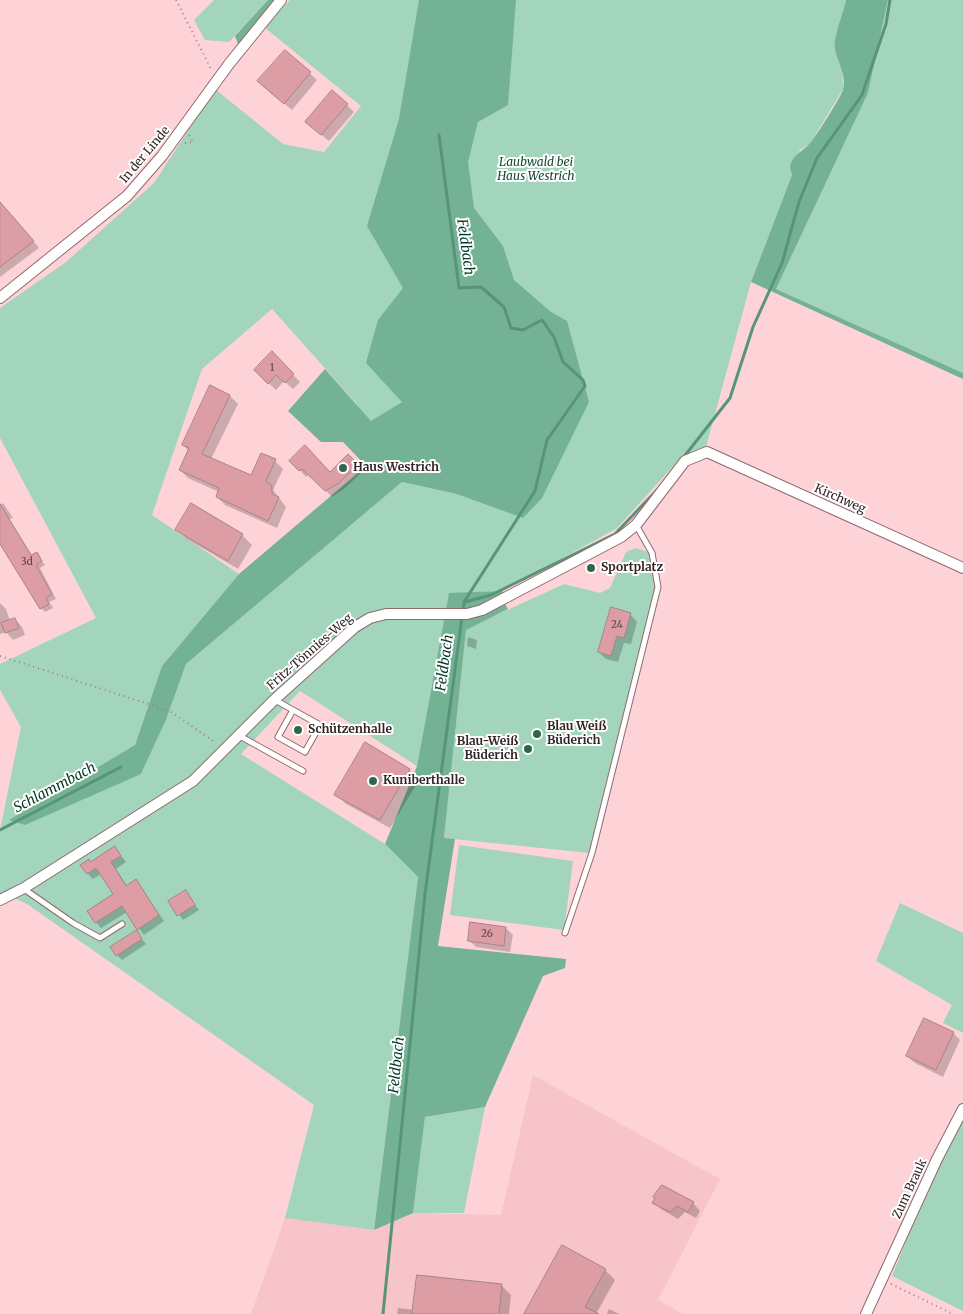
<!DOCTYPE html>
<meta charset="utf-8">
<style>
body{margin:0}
canvas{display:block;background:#fed3d8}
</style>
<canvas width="963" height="1314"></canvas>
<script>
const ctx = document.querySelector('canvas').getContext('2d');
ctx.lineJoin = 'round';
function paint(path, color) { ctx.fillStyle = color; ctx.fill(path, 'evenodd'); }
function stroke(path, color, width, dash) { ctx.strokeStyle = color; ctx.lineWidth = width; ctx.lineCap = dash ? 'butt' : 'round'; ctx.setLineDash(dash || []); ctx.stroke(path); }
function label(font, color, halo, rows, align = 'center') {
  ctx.font = font + ' Merriweather,serif'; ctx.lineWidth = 4; ctx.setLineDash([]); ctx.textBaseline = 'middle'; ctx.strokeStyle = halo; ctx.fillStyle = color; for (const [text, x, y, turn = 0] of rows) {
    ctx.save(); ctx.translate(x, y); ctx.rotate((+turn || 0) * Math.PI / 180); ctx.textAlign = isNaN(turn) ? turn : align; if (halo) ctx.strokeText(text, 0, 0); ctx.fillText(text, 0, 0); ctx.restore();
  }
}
paint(new Path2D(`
 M533,1075L720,1179L658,1300L683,1314H251L285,1218L374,1230L413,1213L501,1215Z`), '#f6c4c9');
paint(new Path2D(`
 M214,0H268L229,42L205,40L194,20Z
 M290,0H846L835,48L842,64L843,89L810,144L800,150L790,170L792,175L751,282L706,447L676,463L617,528L503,591L449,594L417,766L300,691L241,754L385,844L418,877L374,1230L285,1218L314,1105L27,904L3,893L0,894V830L21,727L0,690V664L96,618L0,438V308L66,262L154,183L215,89L283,144L324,152L361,106L264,27ZM272,309L356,403L398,471L457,494L402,482L186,664L166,720L141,774L10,820L135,745L162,666L239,574L152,515L202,369Z
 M888,0H963V373L776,289L868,93Z
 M636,548L651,553L656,587L589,853L444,838L466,629L564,584L600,593L610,588L626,552Z
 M459,845L573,861L564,930L450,915Z
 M900,903L963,933V1033L943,1023L952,1005L876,961Z
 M485,1107L464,1213H413L425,1117Z
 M963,1116V1311L892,1276L939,1160Z`), '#a2d5bc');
paint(new Path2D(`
 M268,0H276L238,44L235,36Z
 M419,0H516L508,105L478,122L468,162L474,208L503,246L514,280L551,312L567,321L589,402L542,498L523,518L457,494L402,482L186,664L166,720L141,774L25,825L9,820L135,745L162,666L239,574L366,466L343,442H321L288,411L325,369L371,421L402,402L366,363L378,320L403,288L367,226L399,119Z
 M846,0H888L868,93L776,289L963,373V379L751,282L792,175C785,158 802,153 811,142C817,135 840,98 843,90C847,75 837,61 835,49C833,38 844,11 846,0Z
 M503,591L501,598L508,609L466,630L444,838L455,839L438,946L566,959L565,968L543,976L485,1107L425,1117L413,1213L374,1230L418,877L385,844L417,766L449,593Z`), '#74b295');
paint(new Path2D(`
 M285,51L317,80L292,110L266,88Z
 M347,105L354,112L329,141L314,129Z
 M0,210L12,215L39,248L0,277Z
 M272,353L300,382L293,389L284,381L276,390L255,370Z
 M211,387L230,396L238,404L211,459L251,477L275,461L283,469L273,490L286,507L277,528L225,505L217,497L219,492L188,478L180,470L189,451L183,445Z
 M348,456L363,471L345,488L332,497L309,474L306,477L291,461L331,474Z
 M3,503L13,518L9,519L32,556L36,553L45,565L40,568L56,599L49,602L53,608L45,612L36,603L0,540V505Z
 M191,505L242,535L252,545L238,569L187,539L177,530Z
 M0,603L6,609L10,621L15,619L22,627L25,635L13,640L6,632L0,634Z
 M630,614L637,622L631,644L624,643L618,662L606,659L599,652Z
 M468,637L477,640L476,649L467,646Z
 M365,744L410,770L419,780L390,828L346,804L336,794Z
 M115,848L126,862L116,869L127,886L136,881L164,921L144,935L127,912L101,928L96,922L115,894L101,874L93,879L88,874L91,863Z
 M185,892L199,910L183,920L170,902Z
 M506,928L513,935L510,952L476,947L469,940Z
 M136,932L146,944L122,960L117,955Z
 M953,1033L960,1040L943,1077L915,1063L907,1056Z
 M658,1190L693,1203L700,1211L696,1218L685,1212L678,1219L661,1209L654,1202Z
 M605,1270L615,1280L596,1314H525Z
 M502,1286L511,1295L509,1314H397L398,1308L414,1310Z
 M609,1309L619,1314H607Z`), '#0003');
stroke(new Path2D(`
 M683,458L730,398L753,327L782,263L799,202L817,158L862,95L886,24L890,0
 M465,602L491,595L615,534L657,490
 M0,830L121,767
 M383,1314L425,894L464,602L535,491L547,440L585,386L583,380L563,362L554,337L542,320L523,330L511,328L504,307L481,287L459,288L439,135`), '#579479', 3);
const building = new Path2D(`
 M285,50L311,72L284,104L257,81Z
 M332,90L348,104L321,135L305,122Z
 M0,202L34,241L0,267Z
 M272,351L294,374L285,383L276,375L268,384L254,370Z
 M210,385L230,395L202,454L251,475L261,453L276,459L266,481L272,486V494L279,497L268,521L216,497L219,488L179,470L189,448L182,445Z
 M305,445L330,472L348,454L358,464L339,483L325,491L302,469L299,471L289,461Z
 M191,503L243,534L228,561L175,530Z
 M0,504L31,555L37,552L42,561L37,564V567L52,594L46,598L49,604L40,609L0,544Z
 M611,607L631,613L624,638L617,636L611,656L598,652Z
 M15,618L19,628L5,633L1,623Z
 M365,742L410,769L380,820L334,795Z
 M115,846L121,856L111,862L126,886L136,879L159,915L137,930L122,906L95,923L87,911L113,894L96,868L87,874L80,865L89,859L90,862Z
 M186,890L195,905L177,916L168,901Z
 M470,922L506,927L504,946L468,941Z
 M137,930L142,939L116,956L110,947Z
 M924,1018L954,1032L936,1070L906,1056Z
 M662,1185L694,1202L688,1212L677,1206L670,1212L652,1203L655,1198L653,1197Z
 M562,1245L606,1269L585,1307L599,1314H524Z
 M417,1275L502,1284L499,1314H412Z`);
paint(building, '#dd9da5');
stroke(building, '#a98387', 1);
const service = new Path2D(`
 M275,700L320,725L305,752L278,737L293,710
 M238,735L303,771
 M24,889L73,923L100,938L122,924
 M565,933L592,853L658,587L652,553L636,525`);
const minor = new Path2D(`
 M0,298L127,196L162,156L229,64L281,0
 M0,900L24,888L193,781L274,700L355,627L370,618L386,614H467L482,610L621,537L636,525L685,461L707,452L963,568
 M866,1314L937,1159L963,1109`);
stroke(service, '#8f696e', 7);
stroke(minor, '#8f696e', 12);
stroke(new Path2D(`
 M176,0L211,69
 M185,143L193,142L189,135
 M0,656L170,711L216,743
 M891,1284L953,1314`), '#9d7f83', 2, [1, 4]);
stroke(service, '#fff', 5);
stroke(minor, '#fff', 10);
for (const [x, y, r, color] of [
 [343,468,5,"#2e664f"],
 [591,568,5,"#2e664f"],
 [298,730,5,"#2e664f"],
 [537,734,5,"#2e664f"],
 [528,749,5,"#2e664f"],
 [373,781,5,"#2e664f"]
]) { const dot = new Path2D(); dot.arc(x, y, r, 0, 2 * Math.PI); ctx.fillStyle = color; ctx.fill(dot); stroke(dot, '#fff', 2); }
label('10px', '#5e4246', null, [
 ["1",272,368],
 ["3d",27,562],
 ["24",617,625],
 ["26",487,934]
]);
label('12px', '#332426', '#fff', [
 ["In der Linde",145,155,-50],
 ["Kirchweg",840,499,24],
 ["Fritz-Tönnies-Weg",310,652,-41],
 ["Zum Brauk",910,1189,-65]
]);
label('italic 12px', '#154834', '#fff', [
 ["Laubwald bei",536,163],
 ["Haus Westrich",536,177]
]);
label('bold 12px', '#332426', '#fff', [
 ["Haus Westrich",353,468],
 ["Sportplatz",601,568],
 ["Blau Weiß",547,727],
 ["Büderich",547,741],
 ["Schützenhalle",308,730],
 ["Blau-Weiß",518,742,"right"],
 ["Büderich",518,756,"right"],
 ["Kuniberthalle",383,781]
], 'left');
label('italic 14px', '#043a27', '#fff', [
 ["Feldbach",465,247,82],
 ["Feldbach",445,663,-82],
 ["Schlammbach",55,788,-28],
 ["Feldbach",397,1065,-84]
]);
</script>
